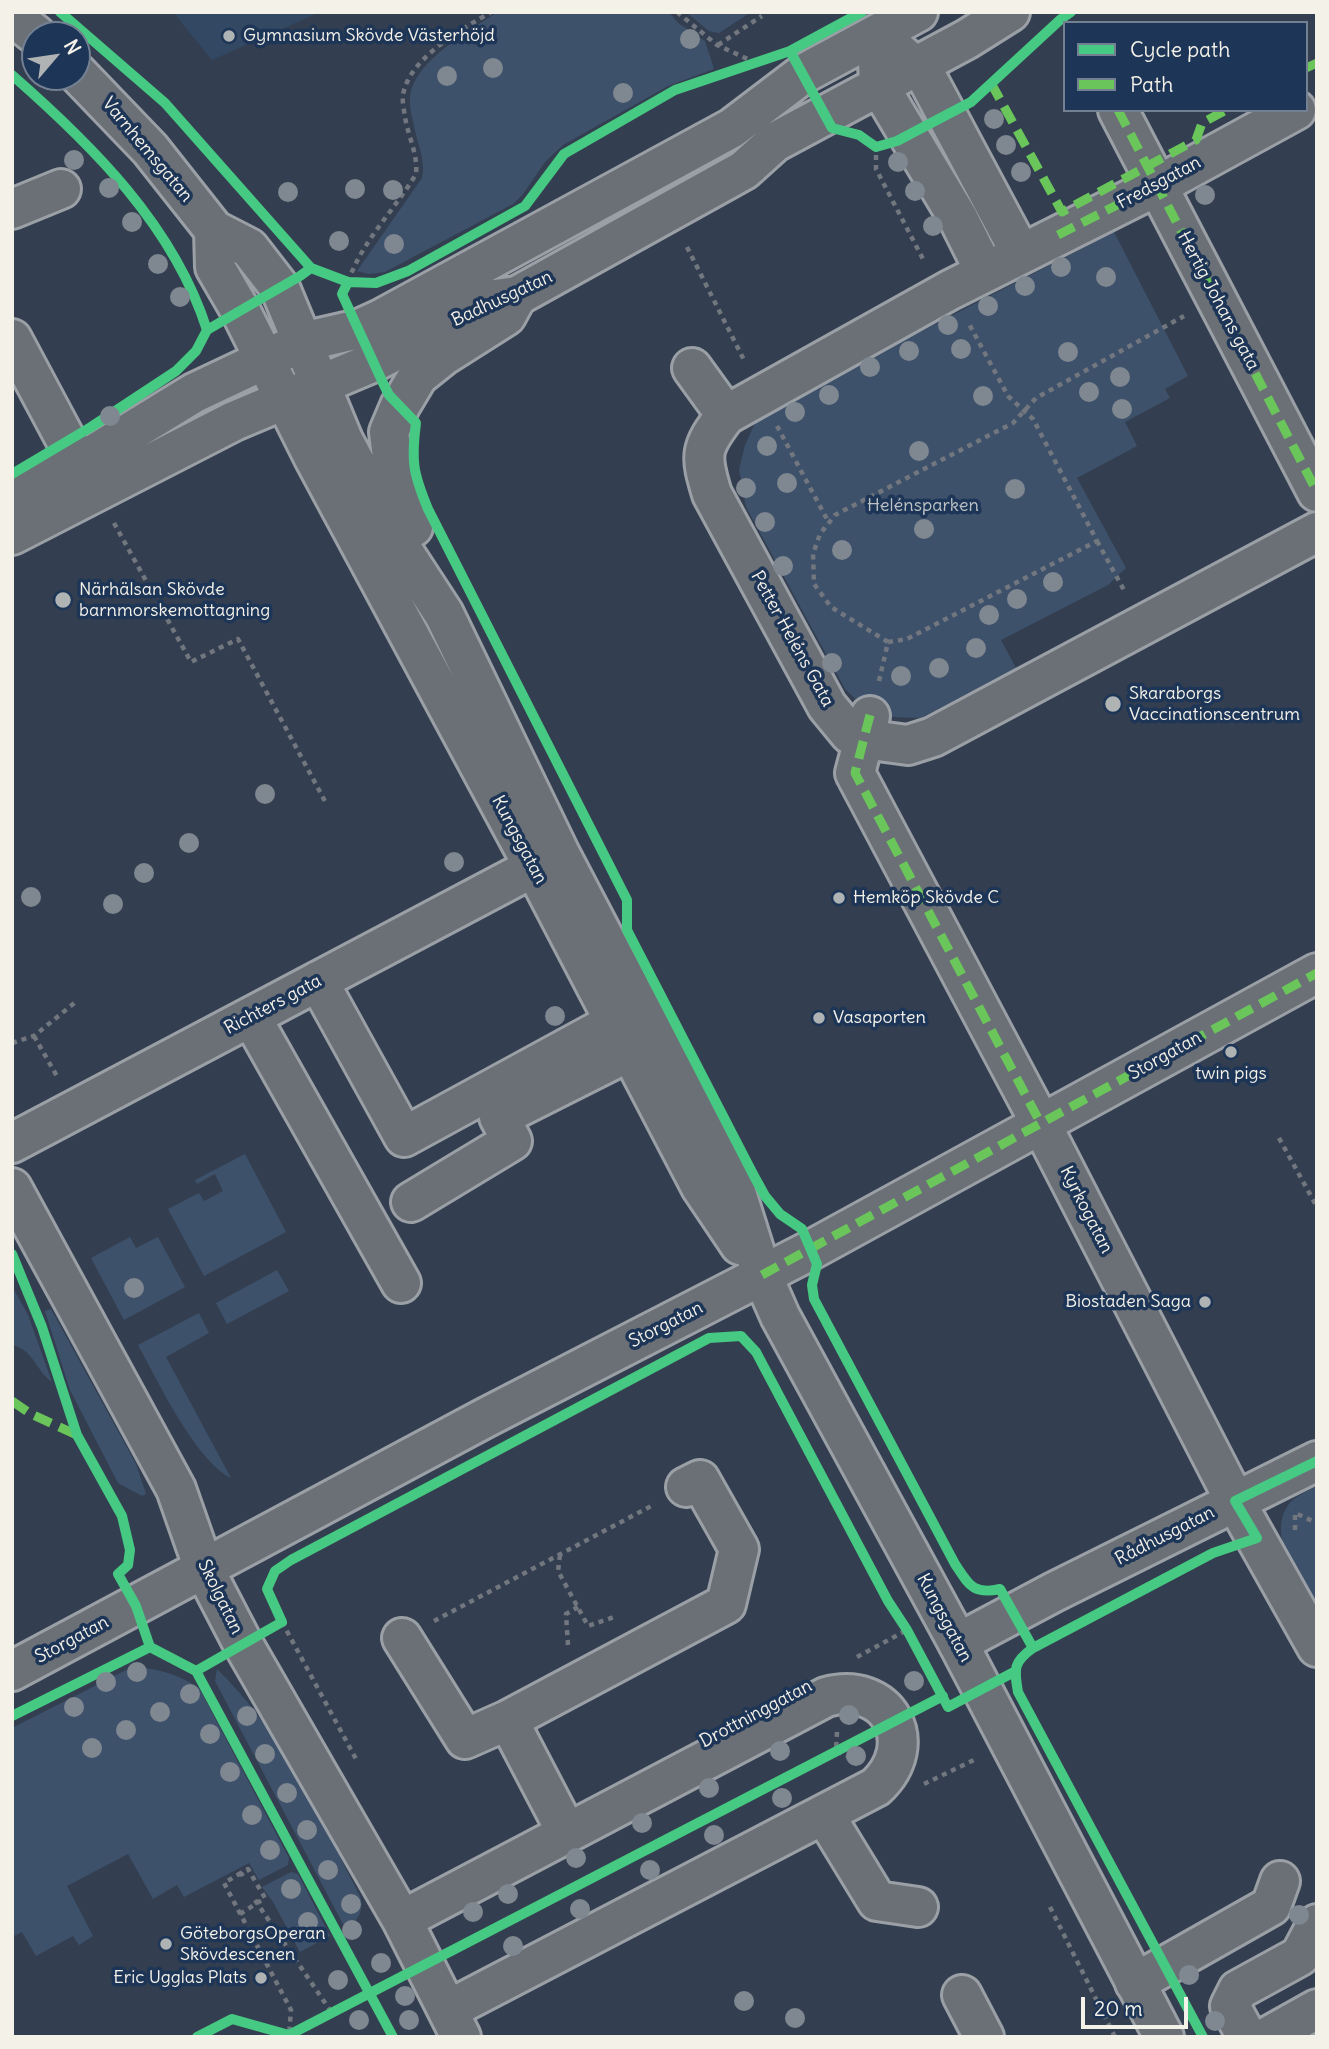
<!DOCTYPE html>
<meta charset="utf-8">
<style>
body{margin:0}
#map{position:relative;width:1329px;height:2049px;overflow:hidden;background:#333f50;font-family:Delius,sans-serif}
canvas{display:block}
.frame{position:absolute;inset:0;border:14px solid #f4f1e8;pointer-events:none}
.legend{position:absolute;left:1063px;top:21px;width:245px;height:91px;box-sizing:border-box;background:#1d3557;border:2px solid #738091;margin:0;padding:9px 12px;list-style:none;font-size:21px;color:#f4f1e8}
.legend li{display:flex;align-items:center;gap:14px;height:35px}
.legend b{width:35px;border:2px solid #738091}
.north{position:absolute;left:21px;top:21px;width:70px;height:70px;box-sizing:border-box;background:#1d3557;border:2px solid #738091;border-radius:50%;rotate:61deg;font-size:19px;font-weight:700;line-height:28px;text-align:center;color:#f4f1e8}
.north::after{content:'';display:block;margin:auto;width:24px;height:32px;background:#b0b3b3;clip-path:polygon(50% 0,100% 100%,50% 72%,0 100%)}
.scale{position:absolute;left:1081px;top:1997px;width:107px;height:32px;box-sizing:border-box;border:4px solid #f4f1e8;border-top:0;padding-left:9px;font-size:21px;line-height:24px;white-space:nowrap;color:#f4f1e8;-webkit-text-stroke:5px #1d3557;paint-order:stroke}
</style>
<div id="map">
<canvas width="1329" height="2049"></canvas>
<div class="frame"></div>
<ul class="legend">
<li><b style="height:9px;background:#46c982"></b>Cycle path</li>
<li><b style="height:9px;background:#6ac65a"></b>Path</li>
</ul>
<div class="north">N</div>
<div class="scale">20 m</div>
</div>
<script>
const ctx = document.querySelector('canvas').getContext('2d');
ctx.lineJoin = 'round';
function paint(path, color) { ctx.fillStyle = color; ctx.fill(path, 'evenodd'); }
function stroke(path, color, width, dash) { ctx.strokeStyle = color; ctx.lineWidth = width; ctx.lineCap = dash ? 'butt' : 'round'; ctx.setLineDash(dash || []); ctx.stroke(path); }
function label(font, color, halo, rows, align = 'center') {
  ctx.font = font + ' Delius,sans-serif'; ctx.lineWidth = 7; ctx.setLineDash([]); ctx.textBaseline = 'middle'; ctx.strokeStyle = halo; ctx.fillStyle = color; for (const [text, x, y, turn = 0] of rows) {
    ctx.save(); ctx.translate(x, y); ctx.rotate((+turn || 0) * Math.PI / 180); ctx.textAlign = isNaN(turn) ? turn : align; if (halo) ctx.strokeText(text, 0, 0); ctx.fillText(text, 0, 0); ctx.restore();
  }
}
paint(new Path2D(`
 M173,12H320L212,60Z`), '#334863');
paint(new Path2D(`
 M497,12H669L678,23L705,41L714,69L668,86L563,145L545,162L523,194L513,204L385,272L369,274L357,271L422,178C426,159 417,144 414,125C412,117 409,106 410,98C413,61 470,31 497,12Z
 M686,12H751L719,33L709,31Z
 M1114,232L1188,376L1165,389L1170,398L1125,422L1137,446L1077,478L1126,568L1108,585L1001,640L1016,668L921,718L892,717L862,705L845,689L746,507L739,470L745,445L756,421L782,403Z
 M245,1154L286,1232L204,1276L168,1209L199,1193L204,1201L223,1191L215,1174L197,1184L195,1180Z
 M130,1237L136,1248L158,1237L185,1287L124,1320L91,1258Z
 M277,1270L289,1291L227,1324L216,1303Z
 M12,1286L28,1315L52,1382C36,1371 34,1350 12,1345Z
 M51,1309L136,1464L146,1494L142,1496L118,1483L70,1390L45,1311Z
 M199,1313L209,1333L166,1357L231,1478C195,1460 158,1381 138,1345Z
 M1317,1486V1610C1301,1582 1265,1536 1289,1504C1295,1496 1308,1491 1317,1486Z
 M132,1667C158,1668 177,1674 199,1688L289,1858L288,1865L259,1880L249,1863L184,1897L177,1885L153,1899L128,1854L67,1886L93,1936L79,1945L73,1936L36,1956L22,1932L12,1937V1728Z
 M217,1669C282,1732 319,1817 360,1896C364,1912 359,1920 345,1928L215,1681Z
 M291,1872L298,1874L330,1936L300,1952L273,1902L262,1887Z`), '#3e516b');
const minor = new Path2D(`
 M897,51L926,76L1021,254
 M878,61L879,86L958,218L985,272
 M1118,110L1317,492
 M1296,110L1157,186L950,290L726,415C700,448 700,455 712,494L827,706L850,734L863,739L908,745L933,737L1317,532
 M12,209L61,189
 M12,339L67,442L80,462
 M692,368L726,415
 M12,499L96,453L194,393L302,342L359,329L381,319L732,128L803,74L918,12
 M12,535L234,421L374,362L495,299L517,296L744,170L775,142L967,39L1010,12
 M870,716L855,773L1041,1124L1235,1501L1317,1647
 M318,981L404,1137L615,1022
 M251,1017L401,1283
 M12,1143L534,867
 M12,1188L176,1489L204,1569L243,1644L402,1920L461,2037
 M411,1202L512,1141L499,1117L630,1051
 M402,1638L465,1739L508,1720L726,1604L739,1549L700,1480L686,1487
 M958,1643L1054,1592L1317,1461
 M12,1671L485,1418L811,1250L1317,973
 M508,1720L567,1833
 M824,1814L877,1901L918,1907
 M402,1920L826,1697C888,1680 923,1743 876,1787L448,2010
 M1135,1983L1271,1906L1280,1881
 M962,1995L984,2037
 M1247,2037L1230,2006L1238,1990L1300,1956L1317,1924
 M1267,2037L1317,2009`);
const major = new Path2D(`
 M12,16L36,35
 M77,73L150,149L214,230L249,248L280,288L343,440L399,545L444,614L560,854L734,1186L762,1275L780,1316L958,1643L1164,2037
 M214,230L215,267L240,310L313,456L534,867L701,1187L740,1245
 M413,527L396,491L389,432L400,406L418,376L443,356L506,316L517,296`);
stroke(minor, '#9ba0a6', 44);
stroke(major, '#9ba0a6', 44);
stroke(new Path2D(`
 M677,12L717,45L754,62
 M718,45L762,16
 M876,155V169L924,261
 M687,247L745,362
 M348,282C362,241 394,211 416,174C418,154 408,136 405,117C404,110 402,101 403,95C409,58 461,30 491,12
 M777,426L829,523
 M114,523L191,662L238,639L327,805
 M1097,541L1125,592
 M888,642L907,639L1097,541L1033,419L1008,396L968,322
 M879,681L888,642L831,607L814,584L813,554L820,534L835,515L1013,423L1036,398L1184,316
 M34,1036L58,1078
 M12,1043L34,1036L78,1000
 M1279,1138L1317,1207
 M1295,1530V1513L1317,1523
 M560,1555L558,1571L588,1626L614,1617
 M434,1621L655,1504
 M282,1622L356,1759
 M568,1645L566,1614L578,1607
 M857,1657L907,1630
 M837,1732L836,1751L852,1758
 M924,1784L976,1759
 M241,1873L224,1883L291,2010L289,2035
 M255,1900L332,2013
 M1050,1907L1115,2037
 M240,1914L265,1898L248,1869L241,1873L244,1878`), '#72777f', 4.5, [5, 5]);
stroke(minor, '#6b7077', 38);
stroke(major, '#6b7077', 38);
stroke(new Path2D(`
 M1306,68L1317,63
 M991,83L1062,212L1196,140L1202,123L1226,110
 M1118,110L1317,492
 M1058,235L1182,172
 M870,715L855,773L1041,1124
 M762,1275L1317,973
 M12,1401L31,1414L77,1435`), '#6ac65a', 9, [18, 9]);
stroke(new Path2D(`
 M60,12L165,103L311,268L348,282L376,283L408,271L525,206L564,154L675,90L790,51L862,12
 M790,51L832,128L859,135L876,147L897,141L971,102L1061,19L1071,12
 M12,75C92,145 174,226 207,330
 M348,282L342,294L383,383L389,395L416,423C411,461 413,473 428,509L627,900V930L754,1176L765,1196L780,1214L802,1229L817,1264L812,1285L814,1299L955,1564C969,1585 973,1595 1000,1589L1033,1648
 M12,474L91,427L176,371L196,351L207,330L300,276L311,268
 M12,1254L42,1327L77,1435L122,1516L130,1550L128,1565L118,1574L136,1606L150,1647L196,1671L393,2037
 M196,1671L282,1622L267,1589L275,1571L291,1560L709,1338L741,1336L756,1352L888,1601L907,1630L948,1707L1014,1672
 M12,1716L150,1647
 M197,2037L232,2019L289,2035L943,1696
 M1203,2037L1018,1692C1014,1669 1013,1662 1033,1648L1213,1553L1257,1538L1235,1501L1317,1461`), '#46c982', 10);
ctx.fillStyle = '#7f8790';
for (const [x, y] of [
 [690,39],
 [493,68],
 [447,76],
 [623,93],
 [994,119],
 [1006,145],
 [74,160],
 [898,162],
 [1021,172],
 [109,188],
 [355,189],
 [393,190],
 [915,191],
 [288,192],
 [1205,195],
 [132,222],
 [933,226],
 [339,241],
 [394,244],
 [158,264],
 [1061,267],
 [1106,277],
 [1025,286],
 [180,297],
 [988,306],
 [948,325],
 [961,349],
 [909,351],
 [1068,352],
 [870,367],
 [1120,377],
 [1089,392],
 [829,395],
 [983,396],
 [1122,409],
 [795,412],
 [110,416],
 [767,446],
 [919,451],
 [787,483],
 [746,488],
 [1015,489],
 [765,522],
 [924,529],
 [842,550],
 [783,566],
 [1053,582],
 [1017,599],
 [989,615],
 [976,648],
 [832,663],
 [939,668],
 [901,676],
 [265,794],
 [189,843],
 [454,862],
 [144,873],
 [31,897],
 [113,904],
 [555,1016],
 [134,1288],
 [137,1672],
 [914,1681],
 [106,1682],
 [190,1694],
 [74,1707],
 [160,1712],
 [849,1715],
 [247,1716],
 [126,1730],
 [210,1734],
 [92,1748],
 [780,1751],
 [265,1754],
 [856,1756],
 [230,1772],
 [709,1788],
 [287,1793],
 [782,1798],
 [252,1815],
 [642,1823],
 [307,1830],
 [714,1835],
 [270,1850],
 [576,1858],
 [328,1870],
 [650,1870],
 [291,1889],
 [508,1894],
 [351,1904],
 [580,1909],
 [473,1912],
 [1299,1915],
 [308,1922],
 [352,1930],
 [513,1946],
 [381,1963],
 [1189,1975],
 [338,1980],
 [405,1996],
 [744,2001],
 [795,2018],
 [359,2020],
 [409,2020],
 [1215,2021]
]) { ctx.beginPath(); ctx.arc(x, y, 10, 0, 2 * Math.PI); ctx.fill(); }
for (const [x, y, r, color] of [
 [229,36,7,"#b0b3b3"],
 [63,600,9,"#b0b3b3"],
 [1113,704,9,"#b0b3b3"],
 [839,898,7,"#b0b3b3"],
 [819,1018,7,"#b0b3b3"],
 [1231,1052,7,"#b0b3b3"],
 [1205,1302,7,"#b0b3b3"],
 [166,1944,7,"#b0b3b3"],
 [261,1978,7,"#b0b3b3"]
]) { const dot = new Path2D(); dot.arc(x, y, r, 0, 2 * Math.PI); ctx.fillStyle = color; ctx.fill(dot); stroke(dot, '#1d3557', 2.5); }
label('18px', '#f4f1e8', '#1d3557', [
 ["Gymnasium Skövde Västerhöjd",243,36],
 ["Närhälsan Skövde",79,590],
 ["barnmorskemottagning",79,611],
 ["Skaraborgs",1129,694],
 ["Vaccinationscentrum",1129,715],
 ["Hemköp Skövde C",853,898],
 ["Vasaporten",833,1018],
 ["twin pigs",1231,1074,"center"],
 ["Biostaden Saga",1191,1302,"right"],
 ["GöteborgsOperan",180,1934],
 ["Skövdescenen",180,1955],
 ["Eric Ugglas Plats",247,1978,"right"]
], 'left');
label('18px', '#f4f1e8', '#1d3557', [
 ["Varnhemsgatan",147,150,50],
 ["Fredsgatan",1159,183,-28],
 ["Badhusgatan",502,299,-25],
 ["Hertig Johans gata",1218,301,62],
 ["Petter Heléns Gata",792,639,61],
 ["Kungsgatan",519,840,62],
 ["Richters gata",273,1005,-28],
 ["Storgatan",1165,1056,-29],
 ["Kyrkogatan",1086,1210,63],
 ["Storgatan",666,1325,-27],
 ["Rådhusgatan",1165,1536,-27],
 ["Skolgatan",220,1597,64],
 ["Kungsgatan",944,1618,62],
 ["Storgatan",72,1640,-28],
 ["Drottninggatan",756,1714,-28]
]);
label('18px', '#bec2c4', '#1d3557', [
 ["Helénsparken",923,506]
]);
</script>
